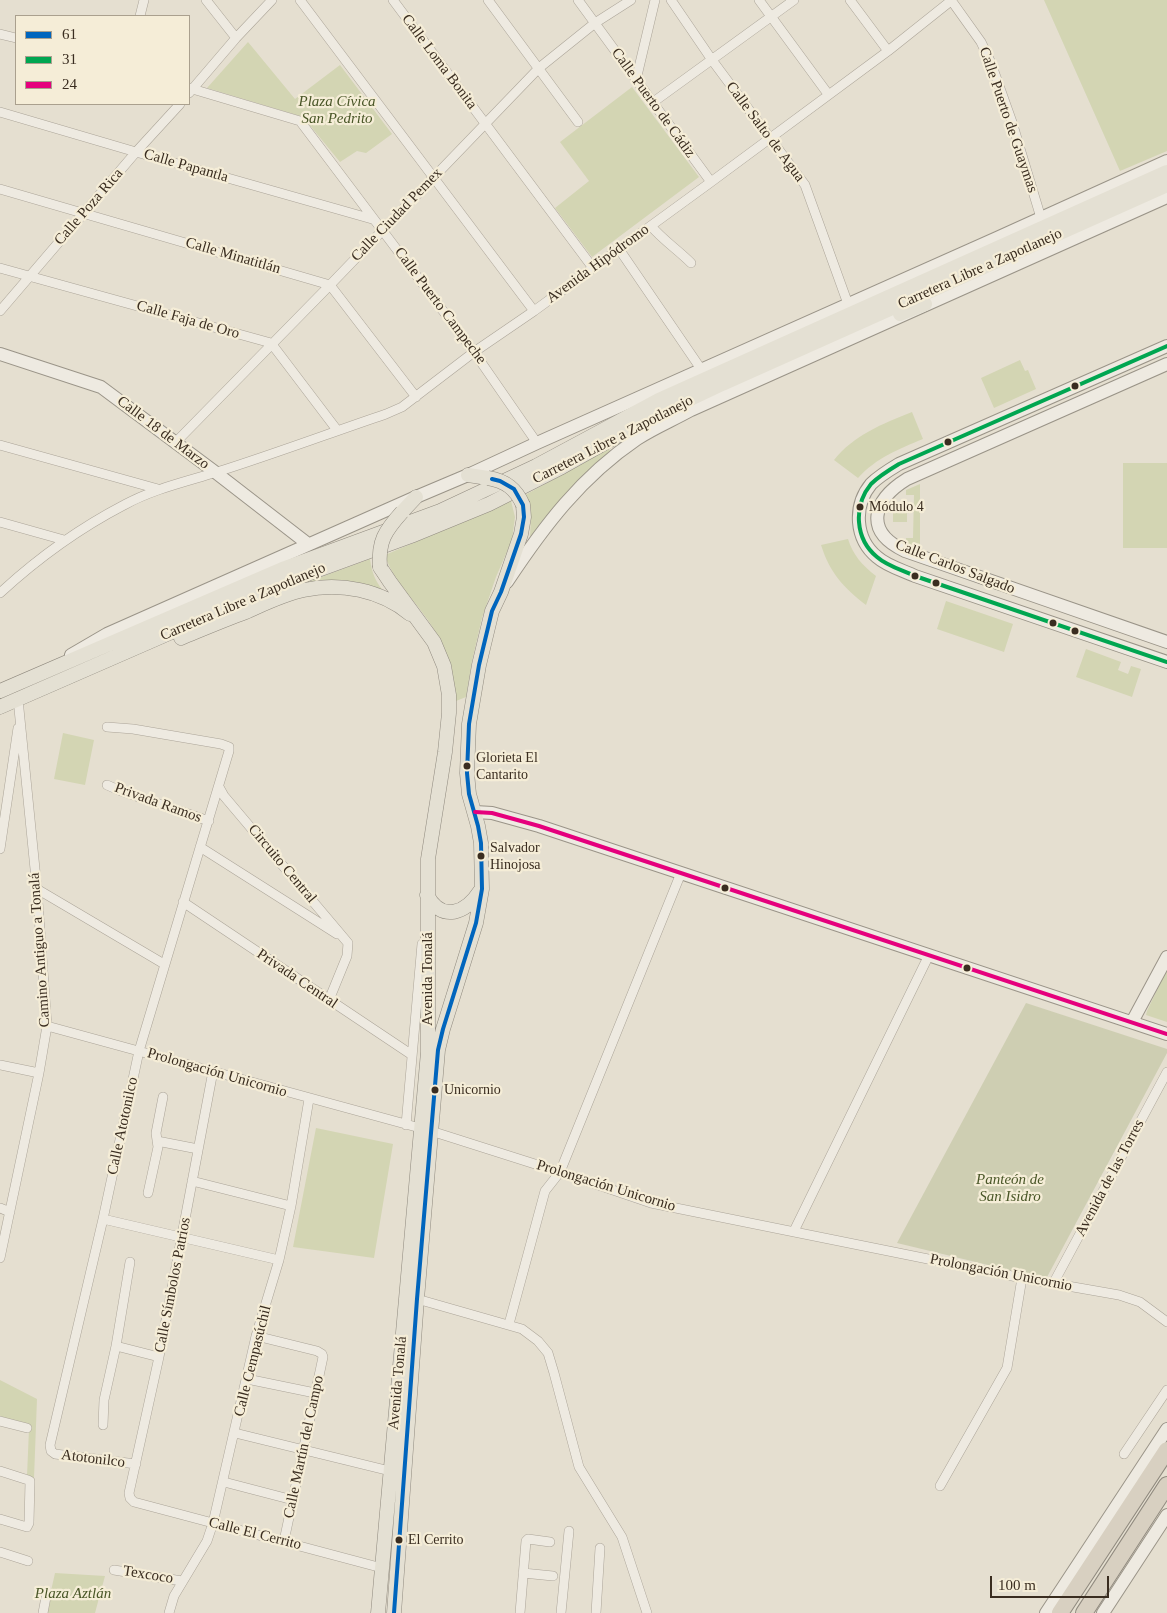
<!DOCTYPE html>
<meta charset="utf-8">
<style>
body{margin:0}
#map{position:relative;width:1167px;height:1613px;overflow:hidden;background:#e5dfd0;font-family:Georgia,serif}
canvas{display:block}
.legend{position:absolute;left:15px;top:15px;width:175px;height:90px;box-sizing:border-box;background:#f5edd7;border:1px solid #aaa08e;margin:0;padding:6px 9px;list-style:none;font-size:15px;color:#3a2d20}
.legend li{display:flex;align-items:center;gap:10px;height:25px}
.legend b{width:25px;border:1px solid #aaa08e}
.scale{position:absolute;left:990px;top:1576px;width:119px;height:22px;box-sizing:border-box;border:2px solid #3a2d20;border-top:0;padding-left:6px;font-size:15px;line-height:18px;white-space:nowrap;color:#3a2d20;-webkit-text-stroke:4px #f5edd7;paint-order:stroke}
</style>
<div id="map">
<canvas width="1167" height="1613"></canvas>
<ul class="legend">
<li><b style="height:6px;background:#0065bd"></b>61</li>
<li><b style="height:6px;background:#00a651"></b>31</li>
<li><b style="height:6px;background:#e5007d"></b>24</li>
</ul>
<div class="scale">100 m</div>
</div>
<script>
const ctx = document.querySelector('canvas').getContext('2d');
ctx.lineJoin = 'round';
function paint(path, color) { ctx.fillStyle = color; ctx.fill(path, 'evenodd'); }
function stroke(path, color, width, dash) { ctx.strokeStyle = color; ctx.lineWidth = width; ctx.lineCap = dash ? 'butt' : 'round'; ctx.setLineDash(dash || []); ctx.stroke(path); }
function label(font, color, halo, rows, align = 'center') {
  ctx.font = font + ' Georgia,serif'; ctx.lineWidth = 4.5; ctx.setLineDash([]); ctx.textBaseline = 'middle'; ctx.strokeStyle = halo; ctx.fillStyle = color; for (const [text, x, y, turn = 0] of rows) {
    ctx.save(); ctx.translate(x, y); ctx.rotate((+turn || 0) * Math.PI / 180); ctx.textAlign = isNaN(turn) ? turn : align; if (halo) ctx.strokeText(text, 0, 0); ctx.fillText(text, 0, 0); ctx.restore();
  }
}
paint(new Path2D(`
 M1044,0H1167V151L1120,171Z
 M248,42L295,99L340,65L392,134L366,153L357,151L340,162L303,117L207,88Z
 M632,87L699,177L592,257L555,208L589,181L560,142Z
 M1020,360L1025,371L1028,370L1036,389L994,408L981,378Z
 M912,412L923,439C899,449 876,458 858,478L834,460C854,435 882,424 912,412Z
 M609,449L611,453L549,513L530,537L531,518L525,495Z
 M1123,463H1167V548H1123Z
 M920,484V548L906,545V538H913L914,495H906V490Z
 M511,501L515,517L512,540L496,577L482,618L472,661L466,697L456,701C451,676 447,650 433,628C419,604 393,582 385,555Z
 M893,511H907V522H893Z
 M848,539C853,555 862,565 876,576L866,605C843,587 830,573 821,545Z
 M370,559C372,574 376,583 386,594L306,586L305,583Z
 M946,601L1013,624L1004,652L937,629Z
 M1086,649L1121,662L1118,670L1128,674L1131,666L1141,669L1132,697L1076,677Z
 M63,733L94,740L85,785L54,779Z
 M1167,969V1022L1146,1015L1147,1011Z
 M316,1128L393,1144L374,1258L293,1247Z
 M0,1380L37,1399L34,1478L27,1476L29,1429L25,1425L0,1416Z
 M55,1573L105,1576L95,1613H46Z`), '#d3d5b3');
paint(new Path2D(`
 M1026,1003L1167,1049V1053L1046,1279L897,1243Z`), '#ceceb2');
const street = new Path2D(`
 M206,0L236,38
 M300,0L534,311
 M393,0L593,268
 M488,0L578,122
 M578,0L711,182
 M671,0L712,60L805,185L848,304
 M759,0L828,94
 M850,0L888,51
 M951,0L981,42L991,63L1012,122L1041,218
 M140,16L144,0
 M0,34L16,38
 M636,80L655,0
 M189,88L300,121L474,352L537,443
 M189,93L236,38L272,0
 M652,103L794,0
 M0,112L136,152L372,219
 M0,189L330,285L416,397
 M651,226C663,240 678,250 691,263
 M619,249L701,369
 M0,268L271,343L337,430
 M0,311L136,152L180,104
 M175,443L330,285L539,68L595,23L631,0
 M0,445L158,489
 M0,522L64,540
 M0,593C38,558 78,529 124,505C153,489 185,482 217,472C274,454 330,433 386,414L402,407L474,352L534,311L711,182L888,51L952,0
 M107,727L133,729L221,744L229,747V751L139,1051L103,1219L50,1445L51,1451L55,1454L136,1464
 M107,785L121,791L209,821
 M219,787L224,796L348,943L347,956L329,1000
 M200,847L337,934
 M0,849L18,728
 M37,889L164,964
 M183,902L412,1055
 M47,1026L431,1131L560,1172L651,1203L1022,1278L1119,1295L1140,1302L1167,1322
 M0,1065L39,1073
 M213,1071L159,1357L129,1493L130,1498L134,1502L382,1568
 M406,1125L422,944
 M157,1141L198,1149
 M192,1181L291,1206
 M148,1193L158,1147L156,1133L163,1097
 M0,1208L10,1212
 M103,1219L279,1260
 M794,1231L929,955
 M0,1258L39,1073L47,1026L37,889L18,699
 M1053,1284L1167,1072
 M417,1299L522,1329L538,1341L548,1353L554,1373L579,1467L622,1537L647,1613
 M509,1324L545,1191L560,1172L681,873
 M256,1336L317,1351L322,1354L323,1357L284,1541
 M116,1346L159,1357
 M247,1379L315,1393
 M0,1421L27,1428
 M103,1425L104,1400L116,1346L130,1262
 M235,1433L390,1471
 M1124,1454L1167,1390
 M0,1471L28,1480L30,1481L29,1523L27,1527L0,1519
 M224,1482L293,1500
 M940,1486L1007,1368L1022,1278
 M0,1552L28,1561
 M114,1570L182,1581
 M523,1573L553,1576
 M43,1613L46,1597
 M169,1613L174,1596L207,1541L213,1523L256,1336L279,1260L291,1206L309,1099
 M520,1613L526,1541L528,1539L550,1542
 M561,1613L569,1531
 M596,1613L600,1548`);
const secondary = new Path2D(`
 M1167,346L899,464C889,470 879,476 871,484C853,506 855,539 877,557C887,566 902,570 915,576L1167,662
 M0,354L101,387L215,472L308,544
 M1167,364L907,479C873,500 863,531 905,551L1167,642
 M507,582C544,526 581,477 637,439C654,428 673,420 691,410L1167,197
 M71,655L107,634L416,497L468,475L537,443L997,238L1167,161
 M475,812L492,813L539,826L1167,1034
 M1132,1022L1167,957
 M1046,1613L1167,1429
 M1103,1613L1167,1515`);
const primary = new Path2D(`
 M900,314L925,304
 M468,475L488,478
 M402,512L416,497
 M181,638C203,629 224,620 246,612C264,604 284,594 304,590C340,582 381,590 410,614
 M0,691L285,568L440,511L536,466L659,400L1167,172
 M0,707L291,580L411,536L489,504L562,467L644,421L722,384L1167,185
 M427,895C442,923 466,913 480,891
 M378,1613L428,1052V859L445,752L449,713V695L444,666L434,642L390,582L380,567
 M394,1613L417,1299L438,1050L443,1029L476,923L482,889L481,843L478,826L469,794L467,773L469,724L479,665L492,611L501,592L521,534L524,517L523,505`);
const highway = new Path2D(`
 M1060,1613L1167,1450
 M1084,1613L1167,1485`);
stroke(street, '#aba498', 10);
stroke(secondary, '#9a9488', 14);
stroke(primary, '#908a7f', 15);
stroke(highway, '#908a7f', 18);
stroke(street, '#eeeae1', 9);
stroke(secondary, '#eeeae1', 12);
stroke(primary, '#e4e0d3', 14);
stroke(highway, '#d8d0c1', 16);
const primaryBridge = new Path2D(`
 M488,478C506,481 516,489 523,505
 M380,567C378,541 385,531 402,512`);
stroke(primaryBridge, '#908a7f', 15, []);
stroke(primaryBridge, '#e4e0d3', 14);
stroke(new Path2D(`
 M394,1613L417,1299L438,1050L443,1029L476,923L482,889L481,843L478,826L469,794L467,773L469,724L479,665L492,611L501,592L521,534L524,517L523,505L514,489L500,481L492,479`), '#0065bd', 4);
stroke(new Path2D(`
 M1167,346L899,464C889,470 879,476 871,484C853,506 855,539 877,557C887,566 902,570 915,576L1167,662`), '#00a651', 4);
stroke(new Path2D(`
 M475,812L492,813L539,826L1167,1034`), '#e5007d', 4);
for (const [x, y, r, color] of [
 [1075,386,4.5,"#3a2d20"],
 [948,442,4.5,"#3a2d20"],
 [860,507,4.5,"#3a2d20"],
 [915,576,4.5,"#3a2d20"],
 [936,583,4.5,"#3a2d20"],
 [1053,623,4.5,"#3a2d20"],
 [1075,631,4.5,"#3a2d20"],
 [467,766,4.5,"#3a2d20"],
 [481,856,4.5,"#3a2d20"],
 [725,888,4.5,"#3a2d20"],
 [967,968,4.5,"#3a2d20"],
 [435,1090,4.5,"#3a2d20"],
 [399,1540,4.5,"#3a2d20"]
]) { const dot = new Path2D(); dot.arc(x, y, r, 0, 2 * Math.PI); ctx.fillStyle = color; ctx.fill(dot); stroke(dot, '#f5edd7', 2); }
label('14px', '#3a2d20', '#f5edd7', [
 ["Módulo 4",869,507],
 ["Glorieta El",476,758],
 ["Cantarito",476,775],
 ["Salvador",490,848],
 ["Hinojosa",490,865],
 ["Unicornio",444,1090],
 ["El Cerrito",408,1540]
], 'left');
label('15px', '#3a2d20', '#f5edd7', [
 ["Calle Loma Bonita",439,62,53],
 ["Calle Puerto de Cádiz",653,103,54],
 ["Calle Puerto de Guaymas",1008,120,71],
 ["Calle Salto de Agua",765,132,53],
 ["Calle Papantla",186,166,16],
 ["Calle Poza Rica",89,207,-49],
 ["Calle Ciudad Pemex",397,215,-46],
 ["Calle Minatitlán",233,256,16],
 ["Avenida Hipódromo",598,264,-36],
 ["Carretera Libre a Zapotlanejo",980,269,-24],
 ["Calle Puerto Campeche",440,306,53],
 ["Calle Faja de Oro",188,320,16],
 ["Calle 18 de Marzo",163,433,37],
 ["Carretera Libre a Zapotlanejo",613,440,-27],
 ["Calle Carlos Salgado",955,567,21],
 ["Carretera Libre a Zapotlanejo",243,602,-23],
 ["Privada Ramos",158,803,20],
 ["Circuito Central",282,864,50],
 ["Camino Antiguo a Tonalá",40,950,-94],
 ["Privada Central",297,979,34],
 ["Avenida Tonalá",428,979,-90],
 ["Prolongación Unicornio",217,1073,16],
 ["Calle Atotonilco",123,1126,-78],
 ["Avenida de las Torres",1110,1178,-62],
 ["Prolongación Unicornio",606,1186,17],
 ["Prolongación Unicornio",1001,1273,11],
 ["Calle Símbolos Patrios",173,1285,-79],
 ["Calle Cempasúchil",253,1361,-76],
 ["Avenida Tonalá",398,1383,-85],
 ["Calle Martín del Campo",304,1447,-78],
 ["Atotonilco",93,1459,7],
 ["Calle El Cerrito",255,1534,14],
 ["Texcoco",148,1575,9]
]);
label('italic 15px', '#495627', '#f5edd7', [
 ["Plaza Cívica",337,102],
 ["San Pedrito",337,119],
 ["Panteón de",1010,1180],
 ["San Isidro",1010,1197],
 ["Plaza Aztlán",73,1594]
]);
</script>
